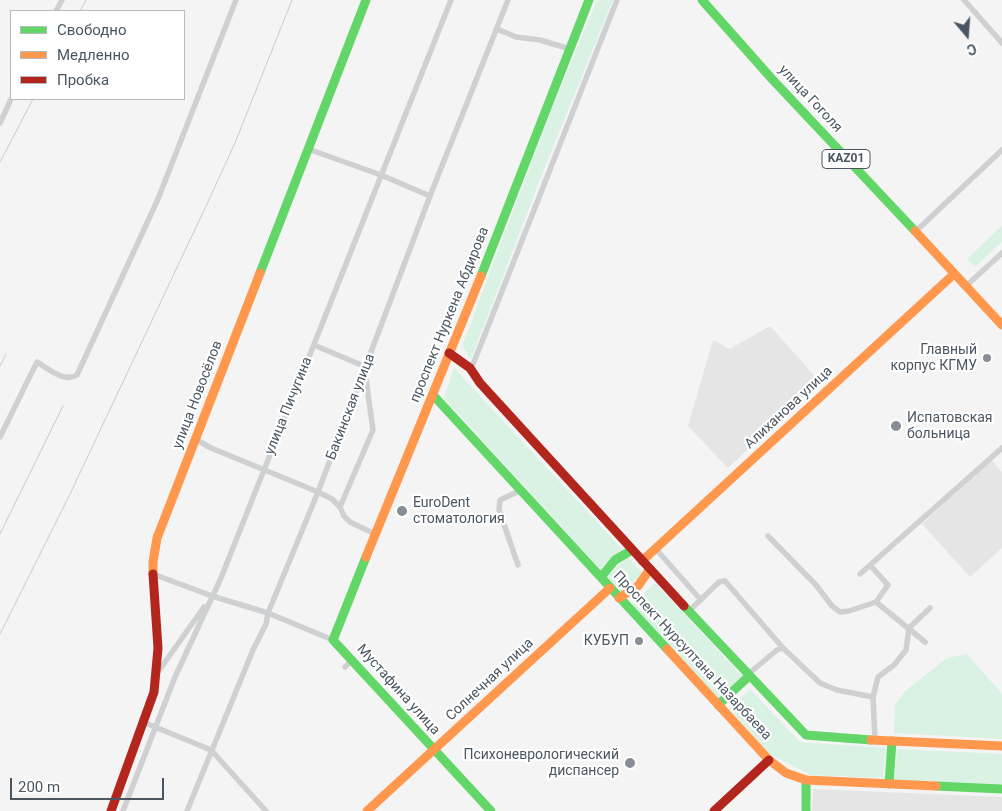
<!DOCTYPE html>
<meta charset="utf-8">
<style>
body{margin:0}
#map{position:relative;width:1002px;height:811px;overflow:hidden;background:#f4f4f4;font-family:Roboto,sans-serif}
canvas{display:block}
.legend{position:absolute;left:10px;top:10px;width:175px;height:90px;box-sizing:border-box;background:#fff;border:1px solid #b7bbc0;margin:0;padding:6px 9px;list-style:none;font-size:15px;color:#4a5661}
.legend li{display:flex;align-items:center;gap:10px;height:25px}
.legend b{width:25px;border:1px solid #b7bbc0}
.north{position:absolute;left:942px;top:10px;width:50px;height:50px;-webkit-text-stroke:4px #fff;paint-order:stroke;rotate:162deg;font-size:14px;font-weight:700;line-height:20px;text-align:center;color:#4a5661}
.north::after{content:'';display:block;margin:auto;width:18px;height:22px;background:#4a5661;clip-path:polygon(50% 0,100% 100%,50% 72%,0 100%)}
.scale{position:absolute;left:10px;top:778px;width:154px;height:22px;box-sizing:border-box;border:2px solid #4a5661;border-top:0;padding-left:6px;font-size:15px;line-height:18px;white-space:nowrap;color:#4a5661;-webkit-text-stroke:4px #fff;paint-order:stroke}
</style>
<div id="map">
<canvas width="1002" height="811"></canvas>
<ul class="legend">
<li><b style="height:6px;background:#63d668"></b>Свободно</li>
<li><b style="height:6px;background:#ff974d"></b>Медленно</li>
<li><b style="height:6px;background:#b3261e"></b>Пробка</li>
</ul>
<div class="north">С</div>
<div class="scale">200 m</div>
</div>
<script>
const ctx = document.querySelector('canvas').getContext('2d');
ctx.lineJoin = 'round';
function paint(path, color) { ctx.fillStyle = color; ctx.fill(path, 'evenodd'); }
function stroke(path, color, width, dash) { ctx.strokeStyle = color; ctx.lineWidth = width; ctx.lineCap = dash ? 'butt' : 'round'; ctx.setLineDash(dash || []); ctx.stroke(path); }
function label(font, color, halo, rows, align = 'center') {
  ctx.font = font + ' Roboto,sans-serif'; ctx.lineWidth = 4.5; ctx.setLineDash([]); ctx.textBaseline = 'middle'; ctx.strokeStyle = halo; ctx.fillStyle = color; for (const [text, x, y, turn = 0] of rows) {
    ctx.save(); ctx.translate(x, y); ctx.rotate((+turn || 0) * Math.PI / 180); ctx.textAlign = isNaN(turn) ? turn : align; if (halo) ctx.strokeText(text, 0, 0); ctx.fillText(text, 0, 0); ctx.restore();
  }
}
paint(new Path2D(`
 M770,326L820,382L728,468L688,426L713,340L730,349Z
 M991,460L1002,472V548L970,577L922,524Z
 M813,789L1002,797V811H812Z`), '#e6e5e6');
paint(new Path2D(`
 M597,0H613L546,164L471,359L462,346L551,111Z
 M1002,226V242L975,267L967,259Z
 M454,368L622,549L600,569L444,398Z
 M628,557L643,574L621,594L606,577Z
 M655,583L743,677L719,699L632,605Z
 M967,654L1002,694V739L894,733L895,705L905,691L947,658Z
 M750,689L800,742L886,748L883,778L811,775L770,754L729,709Z
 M897,749L1002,754V784L894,780Z`), '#d9f2e3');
stroke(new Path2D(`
 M964,0L1002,43
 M56,11L62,0
 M497,29L516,37L540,40L570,49
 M0,123L11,99
 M308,149L381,175L430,196
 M915,232L1002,150
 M966,286L1002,253
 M314,345L366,367
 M470,368L474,362L617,0
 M0,437L37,362C49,369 64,383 77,375L158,199L236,0
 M195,439L211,448L318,492L332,499L340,507L344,516L350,522L375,534
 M340,507L373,430L365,372
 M768,536L816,585L832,606L840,612L849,611L876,602
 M655,548L701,600
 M518,565L499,510L500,500L519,491
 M870,565L888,585L876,602L925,642
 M153,574L212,596L268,613L333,640
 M860,574L1002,448
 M689,611L719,582L725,581L783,648
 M345,667L352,660
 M158,672L204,607
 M747,675L777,650L783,648L820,683L837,690L873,697
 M143,722L211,750L266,811
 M875,740L873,697L878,677L894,665L906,650L909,628L930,608
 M123,811L175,677L221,578L451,0
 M187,811L253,650L266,624L268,613L318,492L430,196L508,0`), '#ced0d2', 5.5);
stroke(new Path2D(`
 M702,0L772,79L915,231
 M260,273L366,0
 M481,276L589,0
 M433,395L667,649
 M366,557L333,640L491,811
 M601,577L615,560L632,550
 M684,606L806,735L871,740
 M718,705L748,677
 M806,780V811
 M889,784L892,741
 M936,786L1002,789`), '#63d668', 9);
stroke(new Path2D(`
 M915,231L1002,325
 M366,557L481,276
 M642,561L954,274
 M153,574V562L157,538L260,273
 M619,598L638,586L650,569
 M667,649L769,760L786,773L806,780L936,786
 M871,740L1002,746
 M367,811L610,588`), '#ff974d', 9);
stroke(new Path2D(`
 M449,353L470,368L480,383L684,606
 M111,811L154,692L158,648L153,574
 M714,811L769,760`), '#b3261e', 9);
stroke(new Path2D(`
 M80,11L86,0
 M0,162L33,99
 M0,366L6,354
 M0,534L63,406
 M0,634L70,494L207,204L235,143L292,0`), '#c9cacc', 1);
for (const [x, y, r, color] of [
 [987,358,5,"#868d94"],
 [896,426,6,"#868d94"],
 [402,511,6,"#868d94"],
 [639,641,5,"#868d94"],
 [630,763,6,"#868d94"]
]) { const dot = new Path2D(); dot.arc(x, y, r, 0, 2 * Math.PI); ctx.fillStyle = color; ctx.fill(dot); stroke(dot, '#fff', 2); }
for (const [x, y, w] of [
 [846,159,48]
]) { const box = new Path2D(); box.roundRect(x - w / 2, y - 9.5, w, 19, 4); ctx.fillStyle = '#fff'; ctx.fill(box); stroke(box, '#4a5661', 1); }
label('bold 12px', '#4a5661', null, [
 ["KАZ01",846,159]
]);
label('14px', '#4a5661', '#fff', [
 ["улица Гоголя",810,99,47],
 ["проспект Нуркена Абдирова",450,315,-68],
 ["улица Новосёлов",198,395,-69],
 ["улица Пичугина",289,406,-68],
 ["Бакинская улица",351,407,-69],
 ["Алиханова улица",789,408,-43],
 ["Проспект Нурсултана Назарбаева",692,656,47],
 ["Солнечная улица",490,680,-43],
 ["Мустафина улица",398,690,48]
]);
label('14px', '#4a5661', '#fff', [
 ["Главный",977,350],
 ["корпус КГМУ",977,366],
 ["Испатовская",907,418,"left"],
 ["больница",907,434,"left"],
 ["EuroDent",413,503,"left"],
 ["стоматология",413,519,"left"],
 ["КУБУП",629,641],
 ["Психоневрологический",619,755],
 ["диспансер",619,771]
], 'right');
</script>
